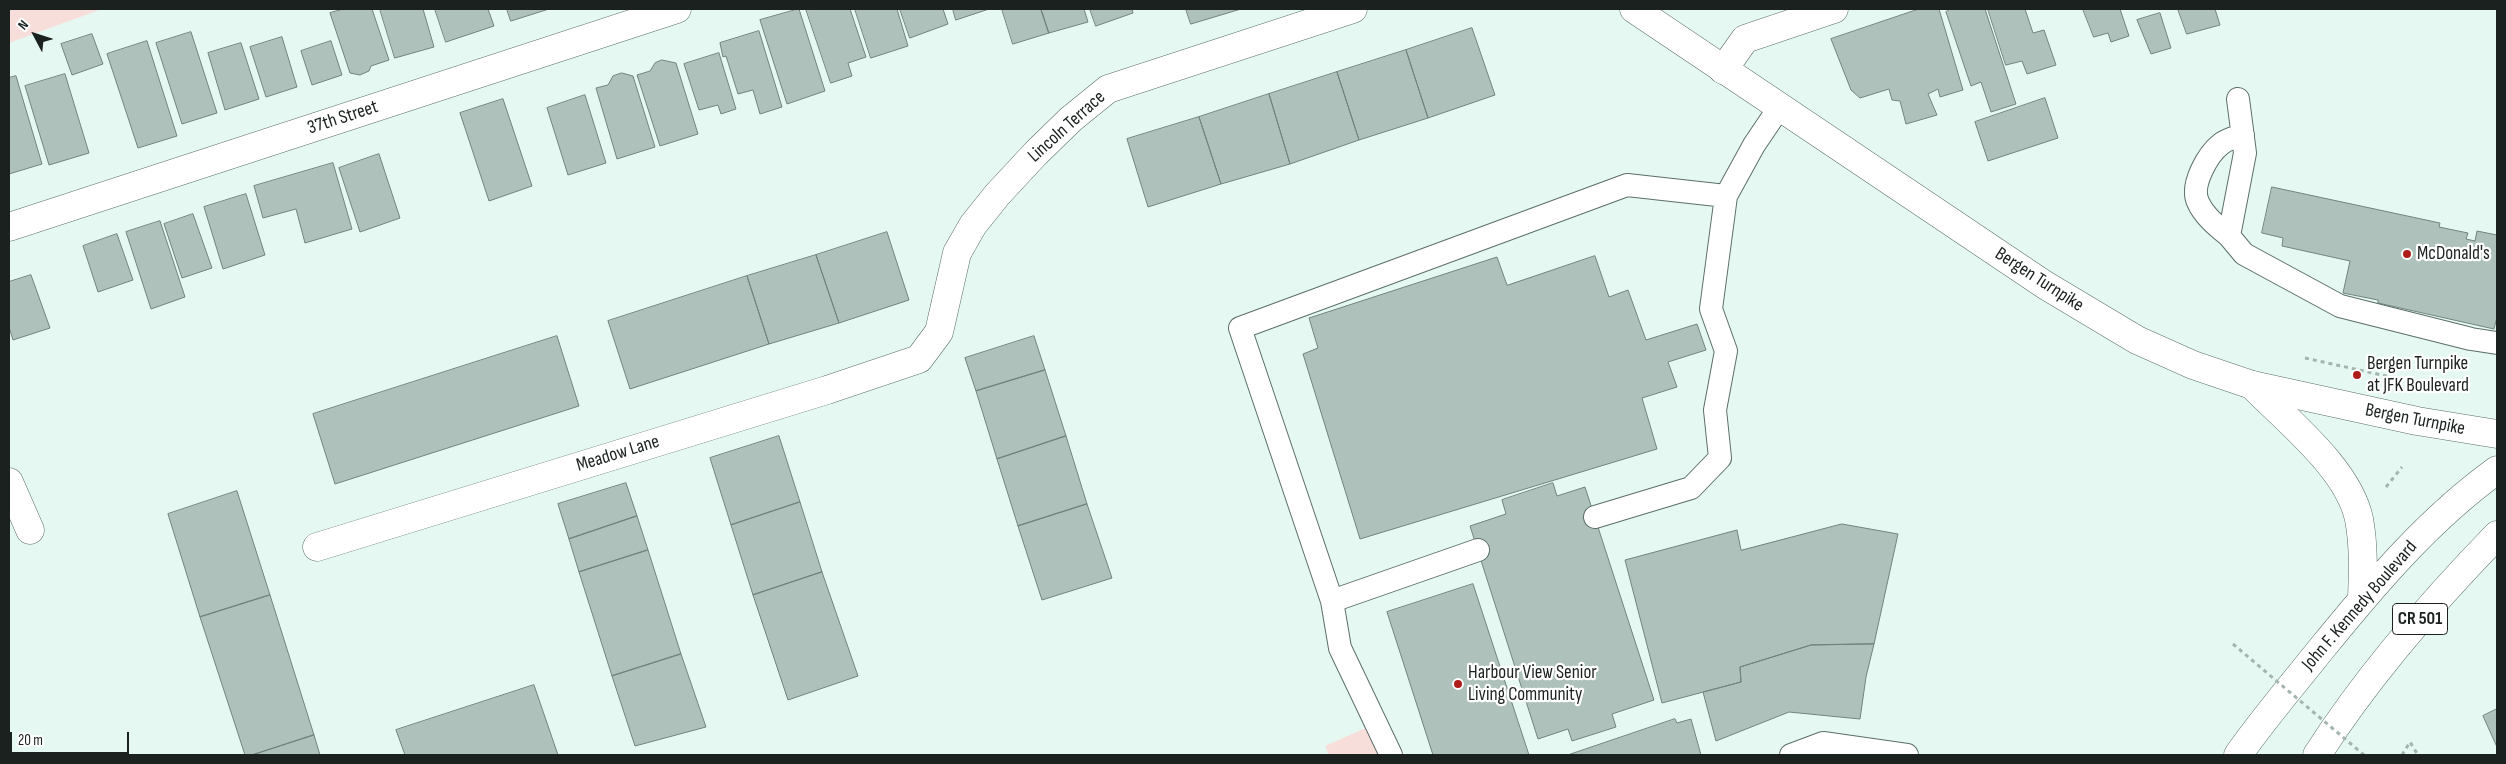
<!DOCTYPE html>
<style>
body{margin:0}
#map{position:relative;width:2506px;height:764px;overflow:hidden;background:#e5f9f2;font-family:"Sofia Sans Condensed",sans-serif}
canvas{display:block}
.frame{position:absolute;inset:0;border:10px solid #1a211f;pointer-events:none}
.north{position:absolute;left:10px;top:10px;width:50px;height:50px;-webkit-text-stroke:4px #fff;paint-order:stroke;rotate:310deg;font-size:14px;font-weight:700;line-height:20px;text-align:center;color:#1a211f}
.north::after{content:'';display:block;margin:auto;width:18px;height:22px;background:#1a211f;clip-path:polygon(50% 0,100% 100%,50% 72%,0 100%)}
.scale{position:absolute;left:10px;top:732px;width:119px;height:22px;box-sizing:border-box;border:2px solid #1a211f;border-top:0;padding-left:6px;font-size:15px;line-height:18px;white-space:nowrap;color:#1a211f;-webkit-text-stroke:4px #fff;paint-order:stroke}
</style>
<div id="map">
<canvas width="2506" height="764"></canvas>
<div class="frame"></div>
<div class="north">N</div>
<div class="scale">20 m</div>
</div>
<script>
const ctx = document.querySelector('canvas').getContext('2d');
ctx.lineJoin = 'round';
function paint(path, color) { ctx.fillStyle = color; ctx.fill(path, 'evenodd'); }
function stroke(path, color, width, dash) { ctx.strokeStyle = color; ctx.lineWidth = width; ctx.lineCap = dash ? 'butt' : 'round'; ctx.setLineDash(dash || []); ctx.stroke(path); }
function label(font, color, halo, rows, align = 'center') {
  ctx.font = font + ' "Sofia Sans Condensed",sans-serif'; ctx.lineWidth = 4.5; ctx.setLineDash([]); ctx.textBaseline = 'middle'; ctx.strokeStyle = halo; ctx.fillStyle = color; for (const [text, x, y, turn = 0] of rows) {
    ctx.save(); ctx.translate(x, y); ctx.rotate((+turn || 0) * Math.PI / 180); ctx.textAlign = isNaN(turn) ? turn : align; if (halo) ctx.strokeText(text, 0, 0); ctx.fillText(text, 0, 0); ctx.restore();
  }
}
paint(new Path2D(`
 M9,9H102L9,43Z
 M1368,727L1381,755H1329L1325,746Z`), '#f8deda');
const building = new Path2D(`
 M344,9H372L389,60L371,66L369,71L360,75L350,73L330,13Z
 M380,9H423L434,47L395,58Z
 M435,9H488L494,26L446,42Z
 M507,9H549L511,21Z
 M799,9L825,91L787,104L760,20Z
 M806,9H850L866,57L848,63L852,76L831,83Z
 M855,9H897L908,46L871,58Z
 M900,9H943L948,24L910,38Z
 M953,9H989L956,20Z
 M1002,9H1041L1049,33L1013,44Z
 M1041,9H1084L1088,22L1049,33Z
 M1090,9H1132L1133,13L1096,26Z
 M1186,9H1241L1191,24Z
 M1919,9H1939L1963,90L1940,97L1938,89L1928,94L1937,115L1906,124L1900,101L1892,100L1889,89L1860,98L1851,90L1831,39Z
 M1951,9H1985L2016,104L1991,112L1981,82L1971,86L1946,12Z
 M1988,9H2025L2033,33L2044,30L2056,65L2027,74L2022,61L2006,65Z
 M2083,9H2120L2129,36L2111,42L2108,33L2094,37Z
 M2178,9H2215L2220,25L2187,34Z
 M2160,13L2171,48L2151,54L2137,20Z
 M1472,28L1495,95L1428,118L1406,50Z
 M759,31L782,107L760,114L753,90L738,94L726,56L723,57L720,43Z
 M191,32L217,113L182,124L156,43Z
 M92,34L103,64L72,75L61,44Z
 M282,37L297,87L266,97L250,47Z
 M147,41L177,136L138,148L107,54Z
 M331,41L342,75L312,85L301,51Z
 M241,43L259,99L225,110L208,53Z
 M1406,50L1428,118L1359,140L1337,72Z
 M719,53L736,109L721,114L718,105L699,110L684,64Z
 M662,60L676,63L698,134L660,146L637,75L650,71L655,63Z
 M1337,72L1359,140L1290,164L1269,94Z
 M622,73L633,76L655,147L617,159L596,88L608,85L613,76Z
 M65,74L89,153L49,165L25,86Z
 M16,76L42,164L9,174V78Z
 M1269,94L1290,164L1221,184L1199,117Z
 M585,95L606,163L568,175L547,108Z
 M2045,98L2058,138L1988,161L1975,122Z
 M503,99L532,186L489,201L460,113Z
 M1199,117L1221,184L1148,207L1127,139Z
 M379,154L400,218L360,232L339,168Z
 M333,163L352,229L305,243L296,209L263,218L254,186Z
 M2272,187L2440,223L2439,227L2468,233L2466,239L2475,241L2477,231L2497,235V317L2494,329L2378,303V300L2343,293L2350,261L2282,246L2283,238L2262,233Z
 M246,194L265,255L223,269L204,207Z
 M193,214L212,268L182,278L164,224Z
 M160,221L185,297L151,309L126,232Z
 M887,232L909,300L839,323L816,255Z
 M117,234L133,280L98,292L83,246Z
 M816,255L839,323L769,344L747,276Z
 M1595,256L1609,297L1628,290L1646,340L1697,324L1706,350L1668,362L1677,387L1642,398L1657,449L1360,539L1303,354L1318,348L1309,318L1497,257L1507,285Z
 M31,275L50,328L13,340L9,327V282Z
 M747,276L769,344L630,389L608,321Z
 M557,336L579,406L335,484L313,414Z
 M1034,336L1045,370L976,391L965,358Z
 M1045,370L1066,436L997,459L976,391Z
 M779,436L800,502L731,525L710,458Z
 M1066,436L1087,504L1018,526L997,459Z
 M626,483L637,516L569,539L558,504Z
 M1553,483L1557,496L1585,487L1654,700L1612,714L1616,727L1572,741L1568,729L1538,739L1470,526L1506,514L1502,500Z
 M237,491L270,595L200,617L168,514Z
 M800,502L822,572L753,595L731,525Z
 M1087,504L1112,578L1042,600L1018,526Z
 M637,516L648,550L579,572L569,539Z
 M1842,524L1898,534L1874,644L1811,645L1740,667L1741,682L1662,703L1625,560L1737,530L1741,550Z
 M648,550L681,654L612,676L579,572Z
 M822,572L858,676L788,700L753,595Z
 M1473,584L1529,755H1433L1387,612Z
 M270,595L314,735L252,755H245L200,617Z
 M1874,644L1866,677L1860,719L1789,712L1716,741L1703,692L1741,682L1740,667L1811,645Z
 M681,654L706,727L635,746L612,676Z
 M534,685L558,755H405L396,730Z
 M2497,709V747L2483,716Z
 M1675,719L1677,723L1691,719L1701,755H1568Z
 M314,735L320,755H252Z`);
paint(building, '#aec1ba');
stroke(building, '#72847d', 1);
const lane = new Path2D(`
 M2238,99L2245,153L2229,236L2244,254L2340,306L2471,339L2497,343
 M2229,236C2218,227 2204,216 2198,202C2190,185 2208,154 2221,144C2227,139 2236,137 2243,135
 M1595,517L1691,488L1720,458L1715,410L1726,351L1711,309L1726,196L1754,145L1779,108
 M1332,601L1478,550
 M1391,755L1340,648L1332,601L1240,328L1627,185L1726,196
 M1791,755L1823,743L1907,755`);
const street = new Path2D(`
 M1723,70L1745,39L1834,9
 M9,227L677,9
 M9,482L30,530
 M317,547L827,390L919,359L939,332L957,253L973,225L997,195L1036,153L1071,119L1108,89L1353,9`);
const secondary = new Path2D(`
 M1634,9L2045,285L2137,340L2193,365L2252,385L2417,421L2497,434`);
const primary = new Path2D(`
 M2252,385C2287,421 2348,468 2359,519C2364,546 2363,572 2362,599
 M2238,755C2264,718 2294,683 2322,648C2375,583 2429,519 2497,470
 M2317,755C2368,675 2431,603 2497,535`);
stroke(lane, '#5c6e68', 24);
stroke(street, '#5c6e68', 29);
stroke(secondary, '#5c6e68', 29);
stroke(primary, '#5c6e68', 29);
stroke(new Path2D(`
 M2305,358L2427,385
 M2386,487L2402,467
 M2402,755L2410,742L2418,755`), '#a4b4ae', 3, [4, 4]);
stroke(lane, '#fff', 22);
stroke(street, '#fff', 28);
stroke(secondary, '#fff', 28);
stroke(primary, '#fff', 28);
stroke(new Path2D(`
 M2233,644L2364,755`), '#a4b4ae', 3, [4, 4]);
for (const [x, y, r, color] of [
 [2407,254,5,"#ae1d19"],
 [2357,375,5,"#ae1d19"],
 [1458,684,5,"#ae1d19"]
]) { const dot = new Path2D(); dot.arc(x, y, r, 0, 2 * Math.PI); ctx.fillStyle = color; ctx.fill(dot); stroke(dot, '#fff', 2); }
for (const [x, y, w] of [
 [2420,619,55]
]) { const box = new Path2D(); box.roundRect(x - w / 2, y - 15.5, w, 31, 4); ctx.fillStyle = '#fff'; ctx.fill(box); stroke(box, '#1a211f', 1); }
label('bold 18px', '#1a211f', null, [
 ["CR 501",2420,619]
]);
label('19px', '#1a211f', '#fff', [
 ["37th Street",343,118,-18],
 ["Lincoln Terrace",1067,127,-42],
 ["Bergen Turnpike",2039,280,33],
 ["Bergen Turnpike",2415,420,11],
 ["Meadow Lane",618,454,-17],
 ["John F. Kennedy Boulevard",2360,606,-49]
]);
label('19px', '#1a211f', '#fff', [
 ["McDonald's",2417,254],
 ["Bergen Turnpike",2367,364],
 ["at JFK Boulevard",2367,386],
 ["Harbour View Senior",1468,673],
 ["Living Community",1468,695]
], 'left');
</script>
